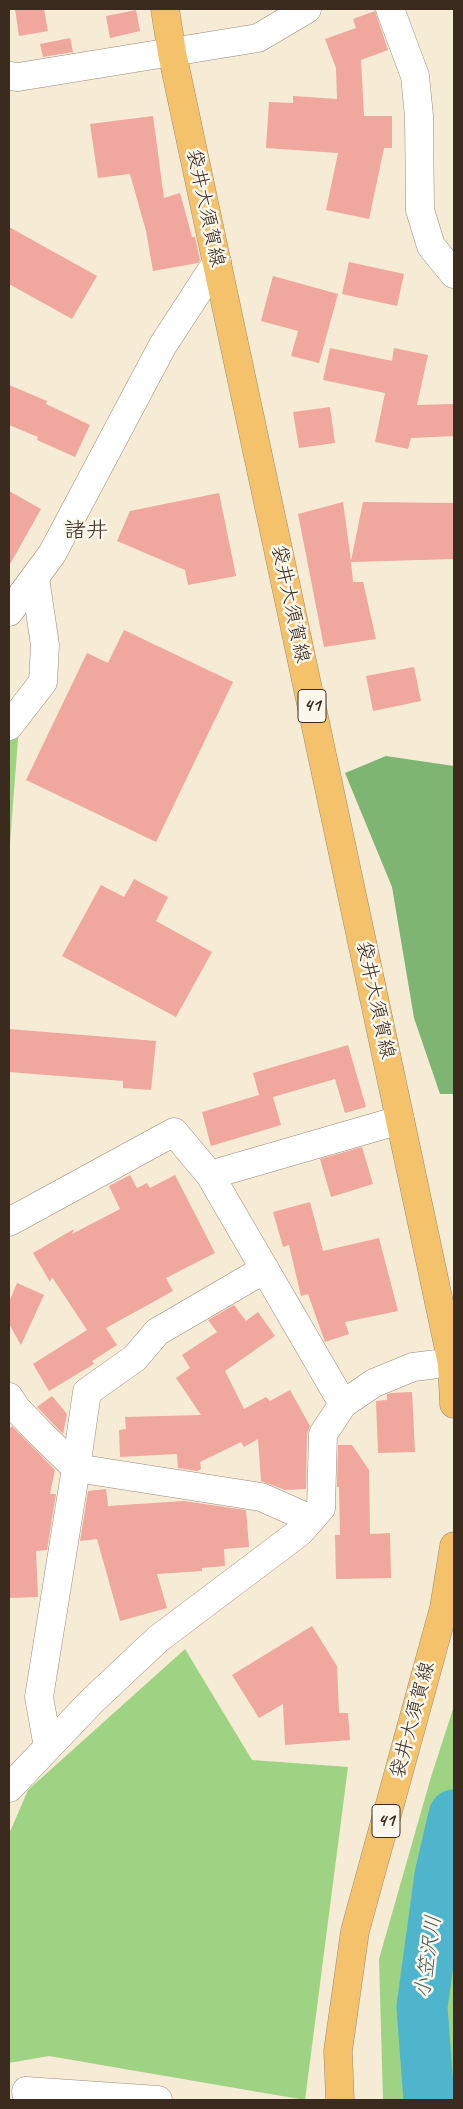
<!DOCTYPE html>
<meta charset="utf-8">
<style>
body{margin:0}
#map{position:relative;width:463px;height:2109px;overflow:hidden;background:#f6ebd5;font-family:Caveat,sans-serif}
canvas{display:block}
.frame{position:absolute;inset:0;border:10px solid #3b2a1e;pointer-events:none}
</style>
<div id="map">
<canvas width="463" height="2109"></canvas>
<div class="frame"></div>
</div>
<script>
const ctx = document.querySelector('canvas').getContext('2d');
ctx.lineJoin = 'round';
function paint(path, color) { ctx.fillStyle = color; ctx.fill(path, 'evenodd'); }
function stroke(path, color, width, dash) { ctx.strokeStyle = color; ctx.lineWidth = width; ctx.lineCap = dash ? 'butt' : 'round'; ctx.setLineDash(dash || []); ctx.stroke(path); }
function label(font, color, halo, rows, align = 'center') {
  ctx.font = font + ' Caveat,"Klee One",sans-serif'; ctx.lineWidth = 5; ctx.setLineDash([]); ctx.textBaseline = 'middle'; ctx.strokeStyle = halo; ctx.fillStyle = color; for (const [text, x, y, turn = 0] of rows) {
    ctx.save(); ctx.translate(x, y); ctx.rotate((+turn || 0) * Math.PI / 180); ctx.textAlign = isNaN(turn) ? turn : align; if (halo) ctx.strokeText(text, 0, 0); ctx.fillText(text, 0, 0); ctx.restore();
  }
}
paint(new Path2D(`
 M20,713L9,857V732Z
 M185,1649L252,1760L348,1767L305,2100L49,2056L9,2063V1834L28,1790Z
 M454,1706V2100H383L379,1959L431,1777Z`), '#9fd384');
paint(new Path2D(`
 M386,756L454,766V1094H440L414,1018L392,887L345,773Z`), '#7fb572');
stroke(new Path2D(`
 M429,2100L422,2007L440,1875L454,1815`), '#4eb5cc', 51);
paint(new Path2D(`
 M15,9H44L48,31L19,36Z
 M136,10L140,31L110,38L106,16Z
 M375,11L388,50L361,60L364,116H392V148H384L369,219L326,210L338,153L266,148L269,102L293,103V96L337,99L336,68L325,39L356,28L353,19Z
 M70,38L73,52L43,57L40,44Z
 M153,116L164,198L180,193L192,237H195L200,260L198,263L153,271L146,231L130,174L98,178L90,124Z
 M9,227L97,276L72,319L9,284Z
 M349,262L404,274L397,306L342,294Z
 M273,276L338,294L319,363L291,356L298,331L261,321Z
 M330,348L392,361L394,348L428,355L417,405L454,404V436L411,438L408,449L375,442L385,393L323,380Z
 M9,385L47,401L46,404L90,425L75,457L37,440L38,437L9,425Z
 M330,407L335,443L299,448L293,412Z
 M9,491L41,509L9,566Z
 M219,493L236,576L188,585L185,570L117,541L130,511Z
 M343,502L351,561L363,502L454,503V559L351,562L353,582H363L376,639L324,647L298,514Z
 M124,630L233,682L156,842L26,780L87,653L108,663Z
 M414,667L421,701L373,711L366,676Z
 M134,879L168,897L156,921L212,952L176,1017L62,956L101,885L124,897Z
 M9,1029L156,1041L151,1090L123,1088V1081L9,1072Z
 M348,1045L366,1107L345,1113L335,1079L273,1097L281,1125L211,1146L202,1112L259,1095L253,1073Z
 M362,1147L373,1184L331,1197L320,1159Z
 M130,1175L137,1188L147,1183L150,1188L175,1175L215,1253L166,1278L173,1291L106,1328L117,1345L92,1361L94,1364L49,1391L33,1364L87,1330L52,1277L50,1282L33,1253L74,1229L72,1234L120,1209L109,1186Z
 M310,1202L323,1251L379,1238L398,1311L345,1322L349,1334L325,1342L308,1294L301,1296L289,1245L283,1247L273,1212Z
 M17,1283L44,1295L21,1345L9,1324V1302Z
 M234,1305L246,1321L258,1312L275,1336L225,1371L244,1409L266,1397L270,1401L290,1390L310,1426L307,1434L306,1489L285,1490L261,1481L258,1439L244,1447L241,1442L200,1462L201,1469L197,1471L178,1468L177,1454L120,1457L119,1430L126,1429L125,1417L201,1415L176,1378L190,1368L182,1355L217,1332L208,1320Z
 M412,1392L415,1452L378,1453L376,1401L387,1400V1394L391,1393Z
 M52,1396L67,1414L63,1434L37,1407Z
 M12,1426L55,1470L50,1494H56L47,1550L36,1551L38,1597L9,1598V1429Z
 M338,1445H352L369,1470L370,1534L390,1533L391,1578L336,1579L335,1535H340L339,1487H337Z
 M106,1489L108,1506L184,1501L246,1510L249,1547L224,1549L225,1566L202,1568V1571L157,1574L167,1608L120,1621L97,1539L80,1541L88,1491Z
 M312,1626L337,1666L339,1713H348L350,1740L285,1745L283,1704L259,1718L232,1675Z`), '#f0a79d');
const minor = new Path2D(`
 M390,9L415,76L419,116L420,210L431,246L454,274
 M9,76L18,77L258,38L307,9
 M9,612L52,554L163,345L217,262
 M9,726L43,682L45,645L35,578
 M210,1175L343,1404
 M9,1222L174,1132L210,1175L400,1120
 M9,1397L16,1408L41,1434L76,1468L261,1497L311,1519
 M48,1747L39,1697L76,1468L87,1392L135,1358L157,1332L265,1269
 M9,1788L92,1701L158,1639L300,1532L321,1508L323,1434L343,1404L374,1383L413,1367L454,1362
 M27,2100L26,2091L158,2100`);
const major = new Path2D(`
 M165,9L172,53L452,1363L454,1404
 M340,2100L338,2051L355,1931L444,1608L454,1546`);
stroke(minor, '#988a7a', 29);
stroke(major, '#988a7a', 29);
stroke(minor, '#fff', 28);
stroke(major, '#f3c26a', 28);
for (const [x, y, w] of [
 [312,706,28],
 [386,1821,28]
]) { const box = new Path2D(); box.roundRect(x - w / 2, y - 16.5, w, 33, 4); ctx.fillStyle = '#fbf7ec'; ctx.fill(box); stroke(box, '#3b2a1e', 1); }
label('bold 19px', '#3b2a1e', null, [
 ["41",312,706],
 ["41",386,1821]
]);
label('20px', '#3b2a1e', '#fbf7ec', [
 ["袋井大須賀線",205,208,78],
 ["袋井大須賀線",290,604,78],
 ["袋井大須賀線",375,1000,78],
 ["袋井大須賀線",413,1720,-75]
]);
label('italic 21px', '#425b5b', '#fbf7ec', [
 ["小笠沢川",429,1957,-82]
]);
label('22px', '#3b2a1e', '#fbf7ec', [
 ["諸井",86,531]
]);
</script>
